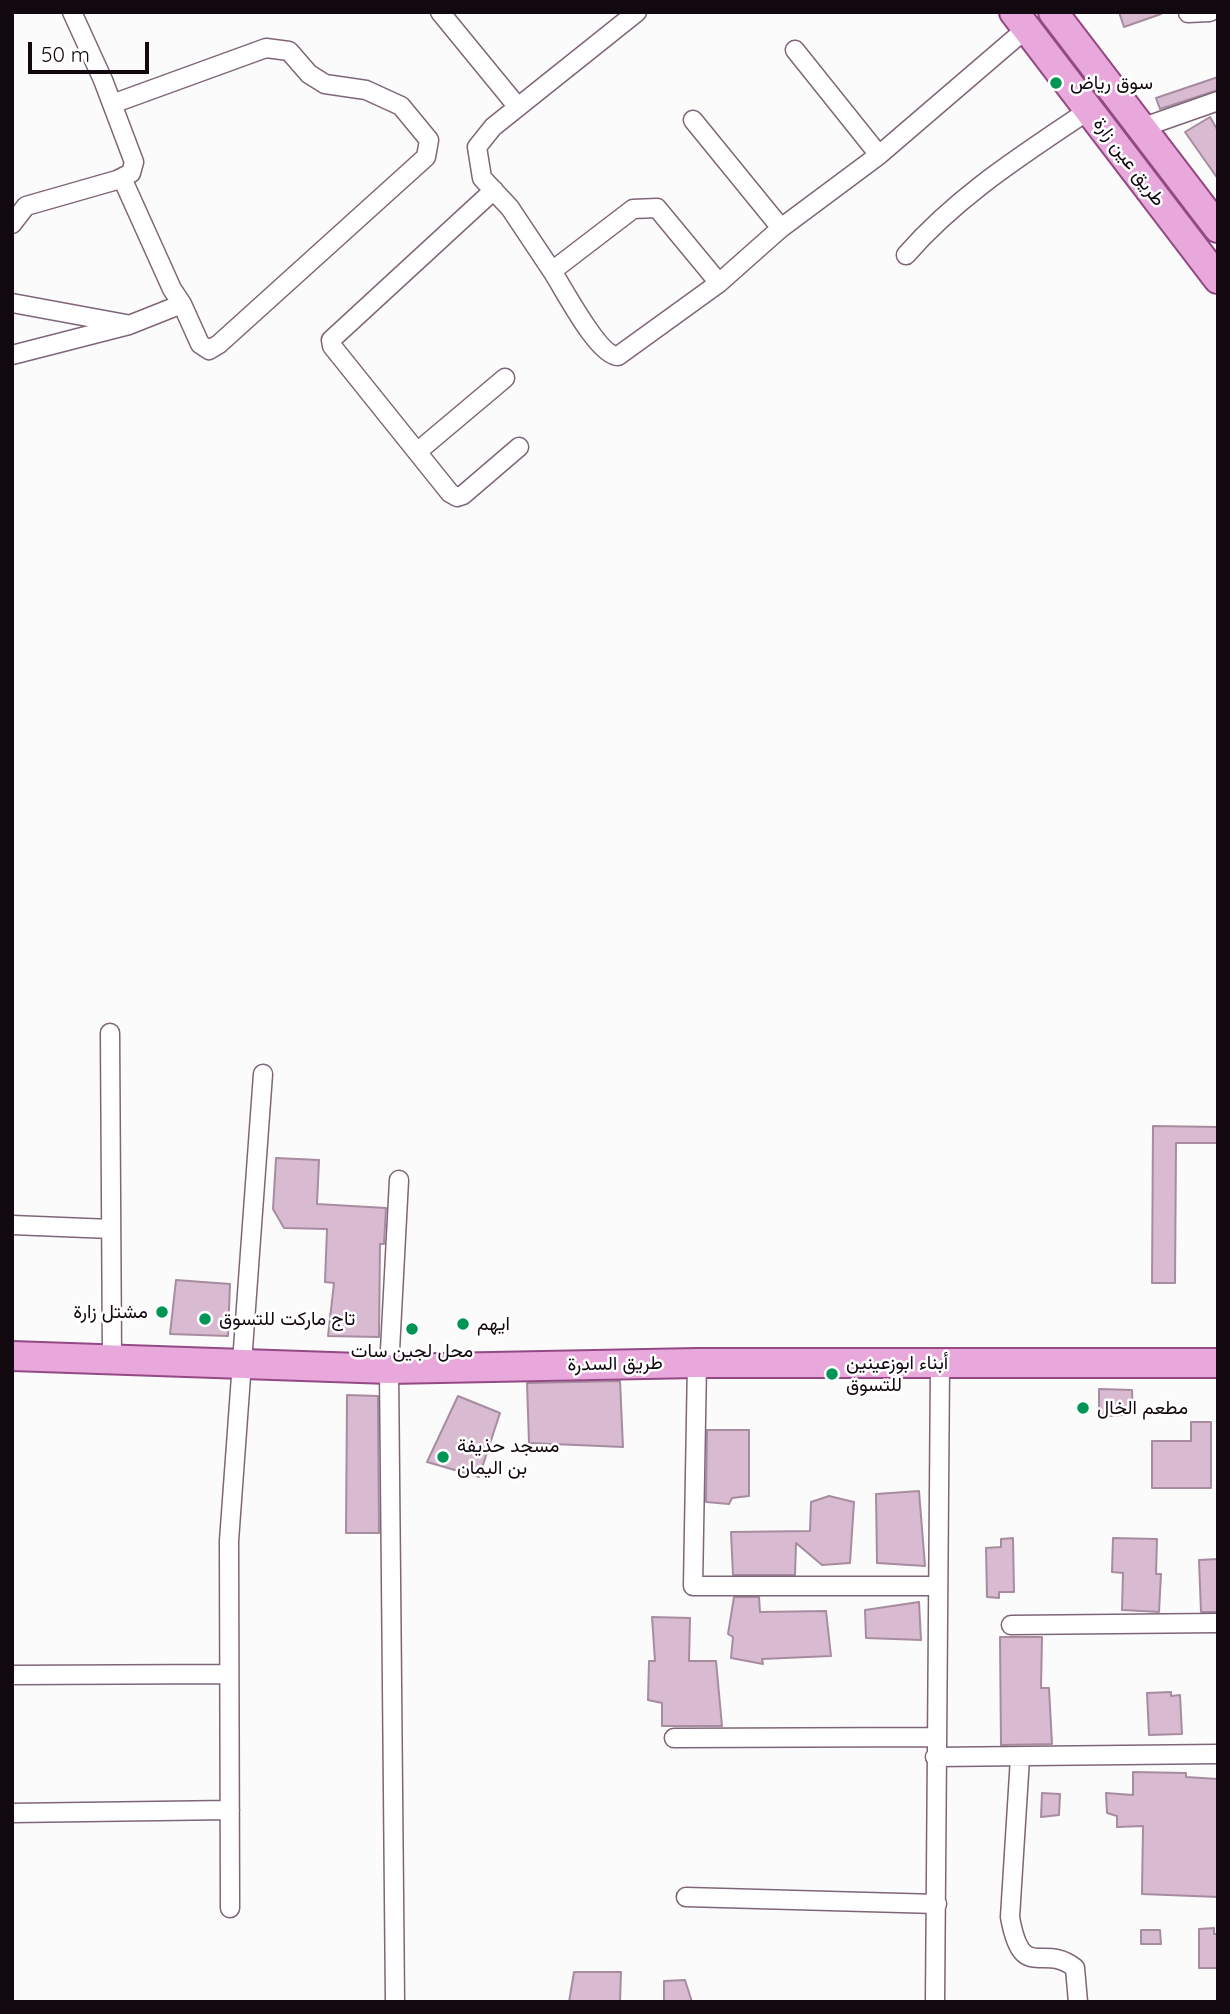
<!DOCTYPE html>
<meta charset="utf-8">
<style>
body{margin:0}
#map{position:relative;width:1230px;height:2014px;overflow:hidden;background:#fbfbfb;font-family:Quicksand,sans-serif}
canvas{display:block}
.frame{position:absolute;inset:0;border:14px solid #12080f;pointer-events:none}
.scale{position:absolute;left:28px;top:42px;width:121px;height:32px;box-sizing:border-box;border:4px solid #12080f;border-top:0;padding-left:9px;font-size:21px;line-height:24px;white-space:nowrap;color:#12080f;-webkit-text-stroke:5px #fff;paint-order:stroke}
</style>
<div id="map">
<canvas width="1230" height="2014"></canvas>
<div class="frame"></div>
<div class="scale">50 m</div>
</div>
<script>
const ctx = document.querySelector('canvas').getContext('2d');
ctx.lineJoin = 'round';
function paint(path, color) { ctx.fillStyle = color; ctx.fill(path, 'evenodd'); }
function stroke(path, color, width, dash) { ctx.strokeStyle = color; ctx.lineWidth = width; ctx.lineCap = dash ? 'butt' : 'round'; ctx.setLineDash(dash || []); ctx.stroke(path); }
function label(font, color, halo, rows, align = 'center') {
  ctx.font = font + ' Quicksand,Vazirmatn,sans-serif'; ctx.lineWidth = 5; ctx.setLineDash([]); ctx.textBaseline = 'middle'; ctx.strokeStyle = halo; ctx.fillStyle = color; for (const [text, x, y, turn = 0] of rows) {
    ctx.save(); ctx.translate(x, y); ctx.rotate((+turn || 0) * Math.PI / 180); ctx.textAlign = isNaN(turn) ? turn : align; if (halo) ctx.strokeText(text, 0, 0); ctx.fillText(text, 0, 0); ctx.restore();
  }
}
const building = new Path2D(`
 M1119,12H1161V14L1124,27Z
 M1218,77V90L1160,109L1156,98Z
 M1210,117L1218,131V179L1185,132Z
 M1153,1126L1218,1127V1143H1176L1175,1283H1152Z
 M276,1158L319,1160L317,1204L386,1208L384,1244H380L379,1337L328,1336L334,1283L325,1282L327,1229L284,1228L273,1209Z
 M176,1280L230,1284L228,1336L170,1334Z
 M620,1381L623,1447L529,1443L527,1383Z
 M1099,1389L1132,1390L1133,1414L1099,1417Z
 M347,1395L378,1396L379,1533H346Z
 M458,1396L500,1413L479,1477L427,1462Z
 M1191,1422H1211V1488H1152V1441H1191Z
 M707,1430H749V1496L732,1498L729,1504L706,1502Z
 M919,1491L925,1566L877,1563L876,1494Z
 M829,1496L854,1502L850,1563L822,1565L796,1543L795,1575H733L731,1532L810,1531L811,1502Z
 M1013,1538L1014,1592H999V1598L987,1597L986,1548L1001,1547V1539Z
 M1113,1538L1157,1539L1156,1574H1161L1159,1612L1122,1610L1123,1573L1112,1572Z
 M1218,1559V1612H1201L1199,1560Z
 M734,1597H759L760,1612L826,1611L831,1656L762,1659L763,1664L731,1658L733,1637L728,1634Z
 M919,1602L921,1640L866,1638L865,1610Z
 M652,1617L690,1618L689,1661H716L722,1726H662V1703L648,1700L649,1661H655Z
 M1000,1637H1042L1041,1688H1049L1052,1744L1001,1745Z
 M1171,1692V1696L1180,1695L1182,1734L1149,1735L1147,1693Z
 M1133,1772L1186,1773V1777L1218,1779V1897L1142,1894L1143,1826L1117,1827V1816L1107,1813L1106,1793L1133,1795Z
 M1042,1793L1060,1794L1059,1815L1041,1817Z
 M1214,1928V1934H1218V1968H1199V1929Z
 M1141,1930H1160L1161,1944H1141Z
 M574,1972H621L620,2002H569Z
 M685,1980L692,2002H664V1981Z`);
paint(building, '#d8bbd0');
stroke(building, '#a78ca0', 2);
const minor = new Path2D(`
 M440,12L517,106
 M1188,13L1210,12
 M795,50L879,155
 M112,104L266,48L289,51L309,74L325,84L366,90L401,106L429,140L426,157L219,344L209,350L200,344L182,304
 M693,120L781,228
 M1141,128L1218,101
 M494,190L331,340L332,346L450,493L457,497L463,495L519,447
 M12,224L26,206L117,180L131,173L134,162L103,80L72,12
 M906,255C958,195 1024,154 1089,110
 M552,271L510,208L482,178L477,147L493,127L637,12
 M719,283L657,208L633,209L552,271C564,289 598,356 618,356L719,283L781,228L879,155L1027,28
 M12,303L126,324
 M12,355L129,325L182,304L172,289L122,178
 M417,452L505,378
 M110,1033L112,1358
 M12,1225L111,1229
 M697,1363L693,1586H937
 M1011,1625L1218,1623
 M12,1675L229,1674
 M674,1738L935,1737
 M935,1757L1218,1754
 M1020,1758L1010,1917C1022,1984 1043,1942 1075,1968L1078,2002
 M12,1813L230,1810
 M686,1897L937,1904
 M230,1908L229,1541L263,1074
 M395,2002L389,1369L399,1180
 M935,2002L940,1365`);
const primary = new Path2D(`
 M1014,12L1218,279
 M1053,12L1218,228
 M12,1356L389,1369L697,1363H1218`);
stroke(minor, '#7f6578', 21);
stroke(primary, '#934a84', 32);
stroke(minor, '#fff', 18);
stroke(primary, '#e8a8db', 28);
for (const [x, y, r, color] of [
 [1056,83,7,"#009455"],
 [162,1312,7,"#009455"],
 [205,1319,7,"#009455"],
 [463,1324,7,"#009455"],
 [412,1329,7,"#009455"],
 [832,1374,7,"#009455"],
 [1083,1408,7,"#009455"],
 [443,1457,7,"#009455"]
]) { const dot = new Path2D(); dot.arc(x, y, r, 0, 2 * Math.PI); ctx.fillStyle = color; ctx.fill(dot); stroke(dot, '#fff', 2.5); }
label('19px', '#12080f', '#fff', [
 ["سوق رياض",1070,83],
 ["مشتل زارة",148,1312,"right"],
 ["تاج ماركت للتسوق",219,1319],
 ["ايهم",477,1324],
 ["محل لجين سات",412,1351,"center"],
 ["أبناء ابوزعينين",846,1363],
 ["للتسوق",846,1385],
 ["مطعم الخال",1097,1408],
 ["مسجد حذيفة",457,1446],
 ["بن اليمان",457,1468]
], 'left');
label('19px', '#12080f', '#fff', [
 ["طريق عين زارة",1129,162,53],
 ["طريق السدرة",615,1364,-1]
]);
</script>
